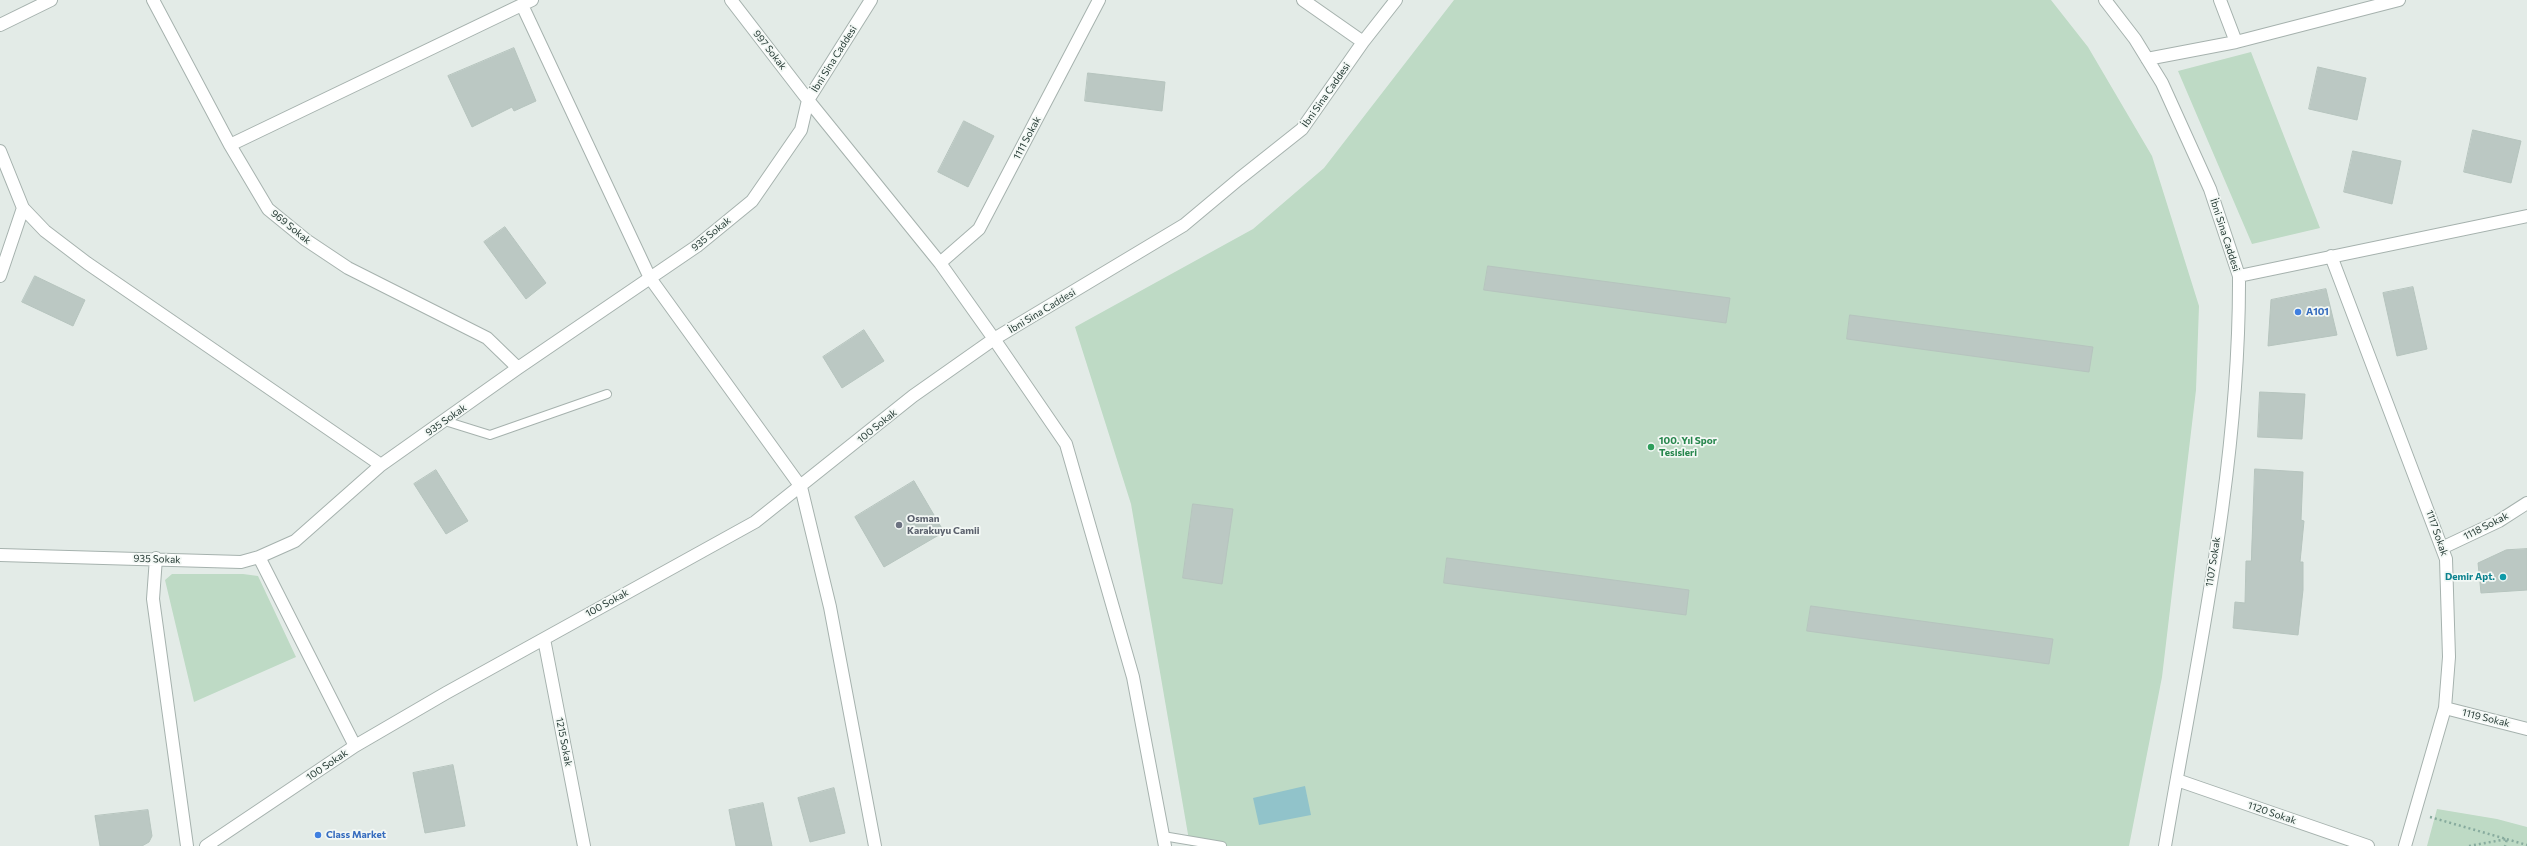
<!DOCTYPE html>
<meta charset="utf-8">
<style>
body{margin:0}
canvas{display:block;background:#e3ebe7}
</style>
<canvas width="2527" height="846"></canvas>
<script>
const ctx = document.querySelector('canvas').getContext('2d');
ctx.lineJoin = 'round';
function paint(path, color) { ctx.fillStyle = color; ctx.fill(path, 'evenodd'); }
function stroke(path, color, width, dash) { ctx.strokeStyle = color; ctx.lineWidth = width; ctx.lineCap = dash ? 'butt' : 'round'; ctx.setLineDash(dash || []); ctx.stroke(path); }
function label(font, color, halo, rows, align = 'center') {
  ctx.font = font + ' Commissioner,sans-serif'; ctx.lineWidth = 3.5; ctx.setLineDash([]); ctx.textBaseline = 'middle'; ctx.strokeStyle = halo; ctx.fillStyle = color; for (const [text, x, y, turn = 0] of rows) {
    ctx.save(); ctx.translate(x, y); ctx.rotate((+turn || 0) * Math.PI / 180); ctx.textAlign = isNaN(turn) ? turn : align; if (halo) ctx.strokeText(text, 0, 0); ctx.fillText(text, 0, 0); ctx.restore();
  }
}
paint(new Path2D(`
 M1454,0H2051L2088,47L2152,156L2199,306L2196,390L2162,677L2129,846H1190L1131,504L1075,327L1253,229L1324,168Z
 M2251,52L2320,228L2252,244L2178,71Z
 M172,574H243L258,576L296,657L194,702L165,580Z
 M2437,809L2497,819L2527,827V846H2427Z`), '#bedac5');
paint(new Path2D(`
 M1305,786L1311,815L1259,825L1253,798Z`), '#91c3ca');
const building = new Path2D(`
 M514,48L536,101L514,111L512,107L472,127L448,76Z
 M2318,67L2366,78L2357,120L2309,109Z
 M1088,73L1165,82L1162,111L1085,101Z
 M964,121L994,136L968,187L938,172Z
 M2473,130L2521,141L2511,183L2464,172Z
 M2353,151L2401,161L2392,204L2344,192Z
 M505,227L546,283L526,299L484,242Z
 M1488,266L1730,298L1726,323L1484,290Z
 M35,276L85,300L73,326L22,302Z
 M2413,287L2427,349L2397,356L2383,293Z
 M2326,289L2337,335L2268,346L2271,300Z
 M1850,315L2093,347L2089,372L1847,339Z
 M864,330L884,361L842,388L823,357Z
 M2260,392L2305,394L2302,439L2258,437Z
 M2255,469L2303,472L2301,520L2304,521L2300,562H2303V590L2298,635L2233,628L2235,602L2245,603L2246,561H2251Z
 M436,470L468,521L446,534L414,484Z
 M914,481L944,532L884,567L855,517Z
 M1193,504L1233,509L1222,584L1183,578Z
 M2527,549V590L2481,593L2478,563L2506,550Z
 M1447,558L1689,590L1686,615L1444,583Z
 M1811,606L2053,639L2049,664L1807,631Z
 M453,765L465,826L425,833L413,773Z
 M834,788L845,833L810,842L798,798Z
 M763,803L772,846H736L729,810Z
 M148,810L152,836L149,842L142,846H100L95,816Z`);
paint(building, '#bbc8c3');
stroke(building, '#b6c4be', 1);
const lane = new Path2D(`
 M445,421L490,435L607,394
 M1163,836L1222,846`);
const street = new Path2D(`
 M153,0L230,145L268,209L306,240L348,268L487,338L518,368
 M871,0L808,100L940,263L994,339L1184,225L1239,179L1302,129L1363,42L1396,0
 M1303,0L1363,42
 M2105,0L2135,39L2162,83L2210,189L2239,276L2527,216
 M2220,0L2236,42
 M522,5L650,278L801,487L830,607L875,846
 M0,25L51,0
 M2147,59L2236,42L2399,0
 M230,145L532,0
 M0,151L23,208L0,276
 M23,208L45,231L87,263L381,465
 M2331,256L2446,559L2449,657L2445,708L2405,846
 M940,263L979,229L1099,0
 M2444,547L2499,521L2527,503
 M0,555L241,562L259,557L295,541L381,465L518,368L697,246L752,201L801,130L808,100L731,0
 M259,557L355,746
 M156,558L153,599L187,846
 M544,639L584,846
 M2445,708L2527,729
 M2177,780L2368,846
 M206,846L355,746L446,693L755,522L913,396L994,339L1066,444L1133,677L1165,846
 M2165,846C2197,658 2240,468 2239,276`);
stroke(lane, '#a6b2ae', 10);
stroke(street, '#a6b2ae', 14);
stroke(new Path2D(`
 M2430,817L2527,845
 M2469,846L2507,839L2505,846`), '#87ab9e', 2.5, [2, 3]);
stroke(lane, '#fff', 8);
stroke(street, '#fff', 12);
for (const [x, y, r, color] of [
 [2298,312,4,"#3f7fe0"],
 [1651,447,4,"#2e9e5b"],
 [899,525,4,"#6b7280"],
 [2503,577,4,"#0f9aa8"],
 [318,835,4,"#3f7fe0"]
]) { const dot = new Path2D(); dot.arc(x, y, r, 0, 2 * Math.PI); ctx.fillStyle = color; ctx.fill(dot); stroke(dot, '#f3f8f5', 1.5); }
label('10px', '#253a34', '#f3f8f5', [
 ["997 Sokak",770,50,52],
 ["İbni Sina Caddesi",834,59,-58],
 ["İbni Sina Caddesi",1326,95,-55],
 ["1111 Sokak",1027,138,-62],
 ["969 Sokak",291,227,39],
 ["935 Sokak",711,234,-39],
 ["İbni Sina Caddesi",2225,235,72],
 ["İbni Sina Caddesi",1042,311,-31],
 ["935 Sokak",446,420,-35],
 ["100 Sokak",877,426,-39],
 ["1118 Sokak",2486,526,-27],
 ["1117 Sokak",2437,533,71],
 ["935 Sokak",157,559,2],
 ["1107 Sokak",2213,562,-81],
 ["100 Sokak",607,603,-29],
 ["1119 Sokak",2486,718,14],
 ["1215 Sokak",564,742,79],
 ["100 Sokak",327,765,-34],
 ["1120 Sokak",2272,813,19]
]);
label('bold 10px', '#366cbe', '#f3f8f5', [
 ["A101",2306,312],
 ["Class Market",326,835]
], 'left');
label('bold 10px', '#27864d', '#f3f8f5', [
 ["100. Yıl Spor",1659,441],
 ["Tesisleri",1659,453]
], 'left');
label('bold 10px', '#5b616d', '#f3f8f5', [
 ["Osman",907,519],
 ["Karakuyu Camii",907,531]
], 'left');
label('bold 10px', '#0d838f', '#f3f8f5', [
 ["Demir Apt.",2495,577]
], 'right');
</script>
